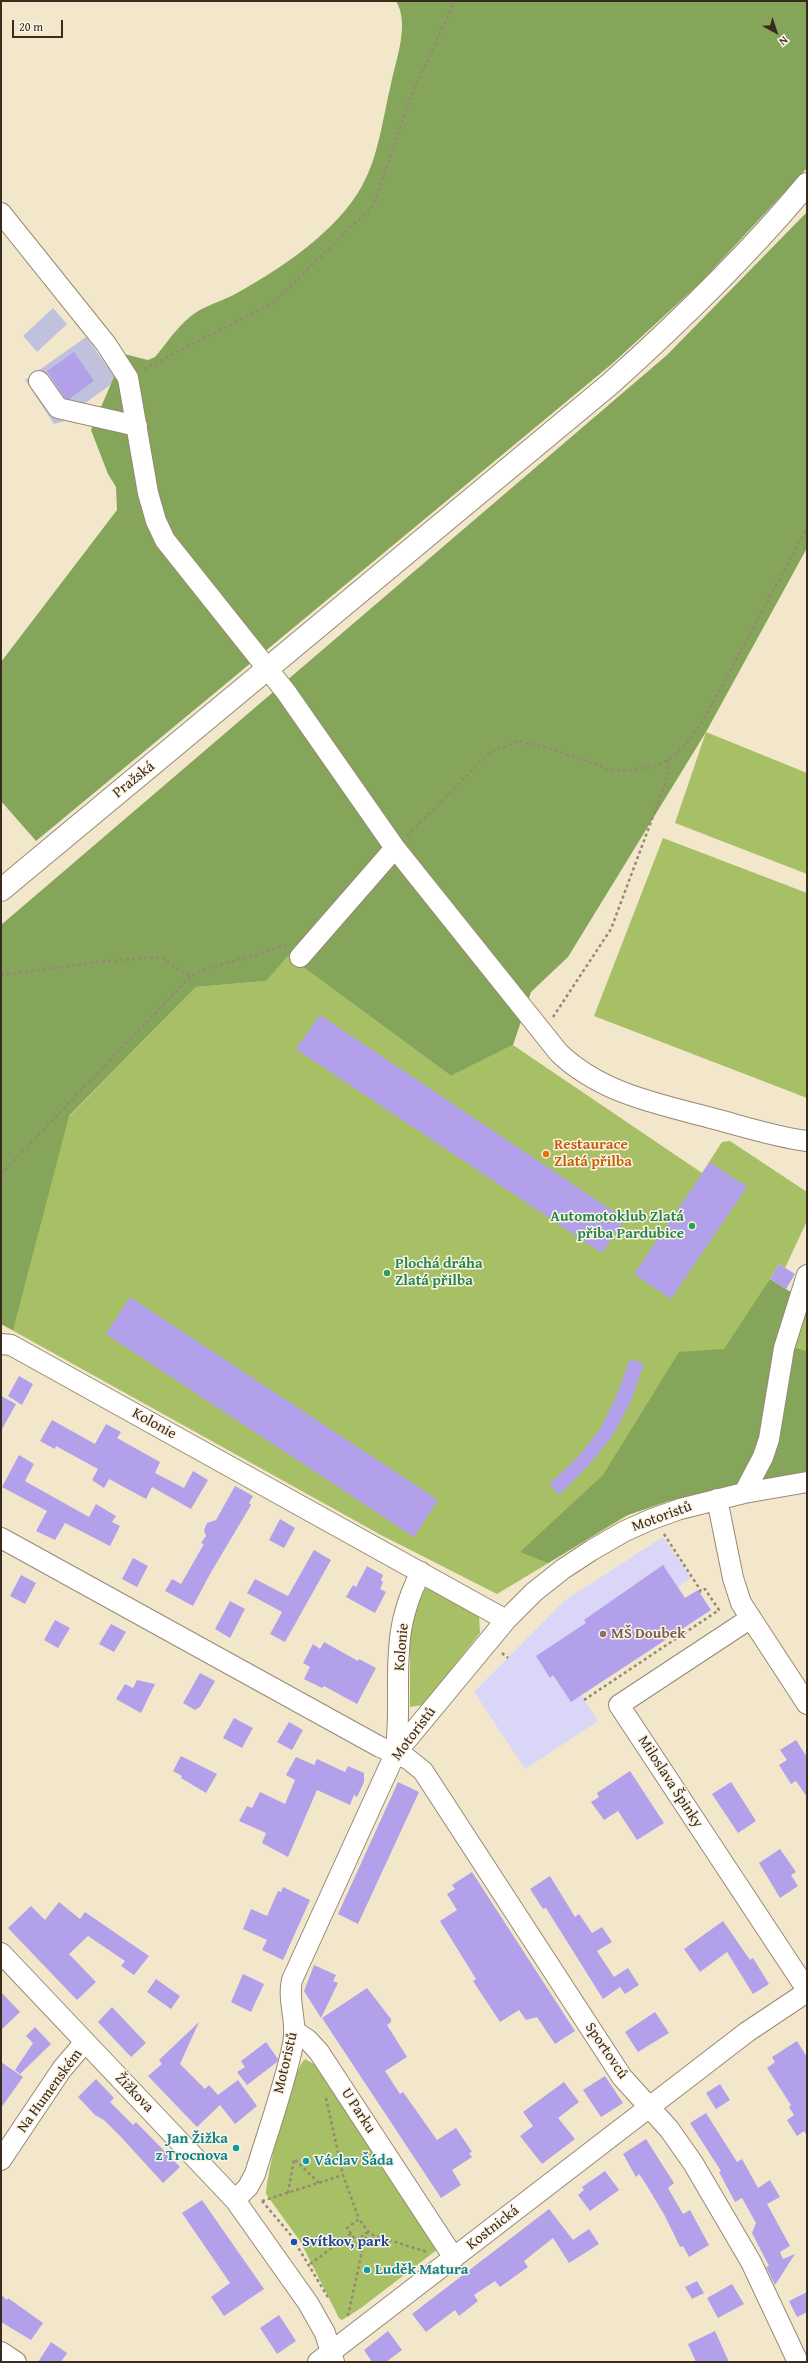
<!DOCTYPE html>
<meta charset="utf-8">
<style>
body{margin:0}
#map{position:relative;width:808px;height:2363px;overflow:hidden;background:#f3e7cb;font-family:"Gentium Book Plus",serif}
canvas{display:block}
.frame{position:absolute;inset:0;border:2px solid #3b2a1e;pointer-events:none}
.north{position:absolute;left:756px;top:12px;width:40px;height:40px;-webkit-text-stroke:3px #fcf5e5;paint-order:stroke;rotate:140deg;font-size:11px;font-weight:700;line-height:16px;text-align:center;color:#3b2a1e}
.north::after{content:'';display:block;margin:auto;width:14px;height:18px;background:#3b2a1e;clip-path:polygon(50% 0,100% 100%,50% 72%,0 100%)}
.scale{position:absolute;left:12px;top:20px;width:51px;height:18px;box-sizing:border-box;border:2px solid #3b2a1e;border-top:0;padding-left:5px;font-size:12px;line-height:14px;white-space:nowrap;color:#3b2a1e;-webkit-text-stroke:3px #fcf5e5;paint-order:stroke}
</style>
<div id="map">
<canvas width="808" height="2363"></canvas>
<div class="frame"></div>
<div class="north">N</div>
<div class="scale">20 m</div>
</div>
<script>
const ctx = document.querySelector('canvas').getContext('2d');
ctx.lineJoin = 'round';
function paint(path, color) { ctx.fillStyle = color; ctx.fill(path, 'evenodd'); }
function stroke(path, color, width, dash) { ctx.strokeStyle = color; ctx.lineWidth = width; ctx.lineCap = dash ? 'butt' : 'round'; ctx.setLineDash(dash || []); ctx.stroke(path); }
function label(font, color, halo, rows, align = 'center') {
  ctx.font = font + ' "Gentium Book Plus",serif'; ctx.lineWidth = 3; ctx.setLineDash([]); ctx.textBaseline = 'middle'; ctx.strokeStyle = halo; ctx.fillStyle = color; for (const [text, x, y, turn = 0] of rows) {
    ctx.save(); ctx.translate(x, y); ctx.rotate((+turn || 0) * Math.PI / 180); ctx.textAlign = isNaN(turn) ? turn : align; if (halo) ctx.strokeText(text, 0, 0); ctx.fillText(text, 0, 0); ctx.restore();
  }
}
paint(new Path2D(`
 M663,1537L691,1578L678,1587L685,1598L698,1590L711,1610L581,1695L598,1721L525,1769L474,1692L564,1601Z`), '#d9d6f7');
paint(new Path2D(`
 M53,308L67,324L37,352L23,336Z
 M86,337L117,380L80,407L76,418L54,424L25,380Z`), '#c0c2dd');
paint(new Path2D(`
 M706,732L807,773V874L675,823Z
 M663,838L807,893V1098L594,1016Z
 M288,956L451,1076L513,1045L702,1173L722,1142L730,1141L807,1192L806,1223L785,1268L779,1264L767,1284L708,1467L497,1594L381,1535L1,1324V1186L196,987L265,981Z
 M807,1292V1351L790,1346Z
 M430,1588L479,1614L480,1633L423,1705L410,1707V1640L414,1617L424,1589Z
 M305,2059L326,2071L438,2249L361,2308L342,2320L339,2318L300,2241L266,2194C267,2173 291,2071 305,2059Z`), '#a7bf65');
paint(new Path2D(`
 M396,1H807V168L701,282L613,363L36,841L1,801V662L117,510L116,487L108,474L91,430L124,354L148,360L155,357C166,344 177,327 191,316C203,306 223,301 237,293C282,268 337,231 362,186C379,155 383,117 391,84C396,59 410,24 396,1Z
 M807,212V548L706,732L568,957L531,992L513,1045L451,1076L288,956L266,981L196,987L69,1116L13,1330L1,1324V925L667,355Z
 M770,1279L794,1294L790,1346L807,1351V1475L669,1501L625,1516L548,1563L520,1552L603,1475L679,1352L724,1349Z`), '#85a65a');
paint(new Path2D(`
 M74,352L94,381L69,399L65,398L47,371Z
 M320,1015L625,1219L602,1253L296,1049Z
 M710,1162L747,1187L671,1299L634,1274Z
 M779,1264L795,1274L786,1289L770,1279Z
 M130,1297L438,1500L414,1537L106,1334Z
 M630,1359L644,1364L631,1401L613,1435L589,1465L559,1495L549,1484L577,1458L601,1428L617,1394Z
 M19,1376L33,1384L22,1405L8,1396Z
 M1,1396L16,1404L1,1431Z
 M52,1420L95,1444L106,1424L121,1432L117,1438L160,1462L155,1473L184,1488L193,1471L208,1480L191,1509L152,1487L146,1499L109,1479L104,1488L92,1480L98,1469L56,1446L55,1449L40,1441Z
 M19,1455L34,1464L25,1481L30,1484L89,1517L96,1504L116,1516L112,1522L120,1526L110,1546L65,1523L55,1540L36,1531L47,1511L2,1487Z
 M235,1486L253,1496L249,1503L251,1505L210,1574L193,1606L165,1591L172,1579L181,1584L204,1544L201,1543L206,1536L204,1530L207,1523L216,1520Z
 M280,1519L295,1528L284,1548L269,1540Z
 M314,1550L331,1560L285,1642L270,1634L282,1612L247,1593L255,1579L288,1596Z
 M133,1558L148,1566L137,1587L122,1579Z
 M663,1565L685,1598L698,1590L711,1610L571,1702L553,1675L550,1678L536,1656L586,1623L584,1620Z
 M367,1566L383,1575L381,1580L383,1582L380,1589L386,1592L375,1613L346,1597L353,1585L356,1587Z
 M21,1575L36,1583L25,1604L10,1596Z
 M230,1601L245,1609L230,1638L215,1629Z
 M55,1620L70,1628L58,1648L44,1640Z
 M111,1624L126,1632L114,1652L99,1644Z
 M324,1642L358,1661L359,1659L376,1668L357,1704L324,1686L322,1688L304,1679L310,1667L303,1663L313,1644L320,1649Z
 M200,1673L215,1681L200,1707L195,1710L183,1703Z
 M137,1680L155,1684L141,1713L116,1699L125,1684L133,1688Z
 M234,1718L253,1728L242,1748L223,1738Z
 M289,1722L303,1730L292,1750L277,1742Z
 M796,1740L807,1757V1797L796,1781L791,1784L779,1765L787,1760L780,1750Z
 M181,1756L217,1774L206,1793L181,1778L182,1776L173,1771Z
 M296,1757L314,1765L317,1759L345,1772L348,1766L364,1773V1782L357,1797L354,1795L350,1805L317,1790L288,1857L262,1843L266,1833L239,1821L247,1806L252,1808L260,1792L285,1804L295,1780L286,1775Z
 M630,1771L664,1823L637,1840L618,1811L604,1820L591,1802L599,1797L597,1793Z
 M398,1782L419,1792L358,1924L338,1914Z
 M731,1782L756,1821L738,1833L712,1794Z
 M780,1849L796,1872L791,1875L798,1886L780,1898L759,1863Z
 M472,1872L575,2031L555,2044L537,2017L526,2020L519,2010L500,2022L473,1981L476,1979L440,1921L457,1910L447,1894L455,1889L452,1885Z
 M550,1876L575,1917L579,1914L592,1933L602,1927L612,1942L597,1951L614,1977L628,1968L639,1985L625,1994L620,1987L603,1999L546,1908L543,1909L530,1889Z
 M283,1887L310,1900L283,1960L262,1950L267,1940L243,1929L251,1909L267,1916L278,1891L281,1892Z
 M59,1902L80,1919L85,1912L149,1956L134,1975L121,1966L125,1961L88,1936L69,1954L96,1982L77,2000L8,1928L31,1906L45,1920Z
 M723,1921L750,1960L753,1958L769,1984L753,1994L727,1952L700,1972L684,1949Z
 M314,1965L336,1975L333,1981L338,1983L321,2018L304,1991Z
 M243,1974L264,1984L251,2012L231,2002Z
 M156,1979L180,1996L171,2009L147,1992Z
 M367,1988L391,2019V2022L387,2025L407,2057L385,2071L400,2094L403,2092L437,2140L456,2128L472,2152L469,2153L472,2157L452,2170L461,2185L441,2198L322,2018Z
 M1,1992L20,2012L1,2030Z
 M112,2007L146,2043L131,2057L98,2022Z
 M655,2012L669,2033L638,2052L625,2032Z
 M199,2022L180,2064L205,2089L209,2085L218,2095L238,2080L257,2106L235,2124L220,2105L197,2127L148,2076L162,2064L159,2060Z
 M35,2027L51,2044L20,2074L15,2070L33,2043L26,2036Z
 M797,2041L807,2057V2136L804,2131L797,2136L787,2120L794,2115L789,2107L791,2105L767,2068L775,2062L772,2057Z
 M266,2042L278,2059L277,2062L247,2085L237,2072L245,2067L241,2061Z
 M1,2062L23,2077L1,2108Z
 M605,2076L623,2103L601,2117L583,2090Z
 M96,2079L114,2098L110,2102L133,2125L136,2122L180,2167L163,2183L121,2137L104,2120L95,2115L78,2097Z
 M564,2082L579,2102L558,2118L575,2139L542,2164L520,2136L533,2126L523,2112Z
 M720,2084L730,2100L716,2109L706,2093Z
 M706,2113L737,2162L742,2159L758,2188L770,2180L780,2197L767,2204L790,2246L780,2252L783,2259L795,2254L775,2285L766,2267L769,2266L752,2233L756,2223L742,2198L735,2202L719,2172L721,2171L690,2123Z
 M646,2139L674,2183L668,2188L683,2214L690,2210L709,2245L689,2257L683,2246L680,2247L665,2216L644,2181L639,2174L636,2177L623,2154Z
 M605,2171L619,2190L590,2211L578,2195L584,2190L582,2187Z
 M202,2200L264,2289L224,2316L211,2297L230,2283L182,2213Z
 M549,2209L573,2240L589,2229L599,2244L569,2263L553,2238L524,2261L528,2267L500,2287L495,2281L474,2295L478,2301L459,2316L455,2310L426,2332L412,2314Z
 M697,2281L704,2293L692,2299L685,2287Z
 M732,2284L744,2304L718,2318L707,2298Z
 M807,2292V2312L797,2317L789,2301Z
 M1,2295L7,2300L8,2298L43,2323L31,2340L1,2322Z
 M279,2315L296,2341L277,2354L260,2328Z
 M388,2331L402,2350L386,2362H372L364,2350Z
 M715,2331L729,2362H696L688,2344Z
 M51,2342L67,2353L61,2362H38Z`), '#b2a0eb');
const minor = new Path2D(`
 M1,213L106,344L128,378L148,493L156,521L165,540L286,692L395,848L559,1053C602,1094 659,1104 715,1119C745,1127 776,1137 807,1141
 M39,381L58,408L137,426
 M300,957L395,848
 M1,1344L11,1345L506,1620
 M744,1493L763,1457L769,1439L784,1348L807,1275
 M717,1499L733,1578L741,1603L807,1704
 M1,1538L380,1747L408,1759L423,1771L622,2077L669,2129L693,2163L751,2262L798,2362
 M751,1618L619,1705L807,1990
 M395,1754C401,1719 396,1686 399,1651C400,1623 408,1597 421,1572
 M1,1953L235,2200L308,2303L325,2333L334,2362
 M295,2031L308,2040L319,2052L454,2258
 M1,2160L62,2069L85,2042
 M235,2200L248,2187L255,2174C268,2131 284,2088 293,2044C298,2022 287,2001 292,1980L395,1754L506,1620L534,1592L563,1569L592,1550L625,1531L652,1519L680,1509L744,1493L807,1482
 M1,2352L16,2362
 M318,2362L747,2032L807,1992`);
const major = new Path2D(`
 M1,890L610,384C679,322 747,256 807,184`);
stroke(minor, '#978874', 22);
stroke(major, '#978874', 24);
stroke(new Path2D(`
 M144,369L273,303L373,206L411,96L455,1
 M407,836L489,753L517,741L550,748L610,770L627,771L655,766L669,759L683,748L703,721L807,528
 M1,975L106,961L161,957L190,977
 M553,1017L611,929L667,779L668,760
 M1,1174L190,977L200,971L287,945
 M664,1534L701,1591
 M502,1653L508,1658
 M584,1700L719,1610L705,1589L699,1592
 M326,2098L343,2175L359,2219
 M288,2193L294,2159L319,2183
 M262,2201L290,2234L329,2299
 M262,2201L343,2175
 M368,2232L356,2241L347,2228L359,2219L370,2234L427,2252
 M310,2264L351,2234
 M348,2316L366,2233`), '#978874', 2.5, [3, 3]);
stroke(minor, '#fff', 20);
stroke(major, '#fff', 22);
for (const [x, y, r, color] of [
 [546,1154,4,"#e8710a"],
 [692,1226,4,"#2e9e5b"],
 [387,1273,4,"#2e9e5b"],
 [603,1634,4,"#8d6e63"],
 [236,2148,4,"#0f9aa8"],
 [306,2161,4,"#0f9aa8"],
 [294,2242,4,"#1a4fb4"],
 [367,2270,4,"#0f9aa8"]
]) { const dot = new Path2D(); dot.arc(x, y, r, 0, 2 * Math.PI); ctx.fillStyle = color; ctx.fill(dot); stroke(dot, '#fcf5e5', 1.5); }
label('15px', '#3b2a1e', '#fcf5e5', [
 ["Pražská",134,780,-39],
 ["Kolonie",154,1424,29],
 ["Motoristů",662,1517,-20],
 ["Kolonie",402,1647,-85],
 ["Motoristů",414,1734,-53],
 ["Miloslava Špinky",670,1782,57],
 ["Sportovců",606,2051,56],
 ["Motoristů",286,2063,-77],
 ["Na Humenském",50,2091,-54],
 ["Žižkova",134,2093,46],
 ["U Parku",358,2111,57],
 ["Kostnická",493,2228,-38]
]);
label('bold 15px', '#c56008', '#fcf5e5', [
 ["Restaurace",554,1145],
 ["Zlatá přilba",554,1162]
], 'left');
label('bold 15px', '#27864d', '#fcf5e5', [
 ["Automotoklub Zlatá",684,1217],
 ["přiba Pardubice",684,1234],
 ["Plochá dráha",395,1264,"left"],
 ["Zlatá přilba",395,1281,"left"]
], 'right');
label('bold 15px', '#785e54', '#fcf5e5', [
 ["MŠ Doubek",611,1634]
], 'left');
label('bold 15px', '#0d838f', '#fcf5e5', [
 ["Jan Žižka",228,2139,"right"],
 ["z Trocnova",228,2156,"right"],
 ["Václav Šáda",314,2161],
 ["Luděk Matura",375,2270]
], 'left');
label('bold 15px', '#164399', '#fcf5e5', [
 ["Svítkov, park",302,2242]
], 'left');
</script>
